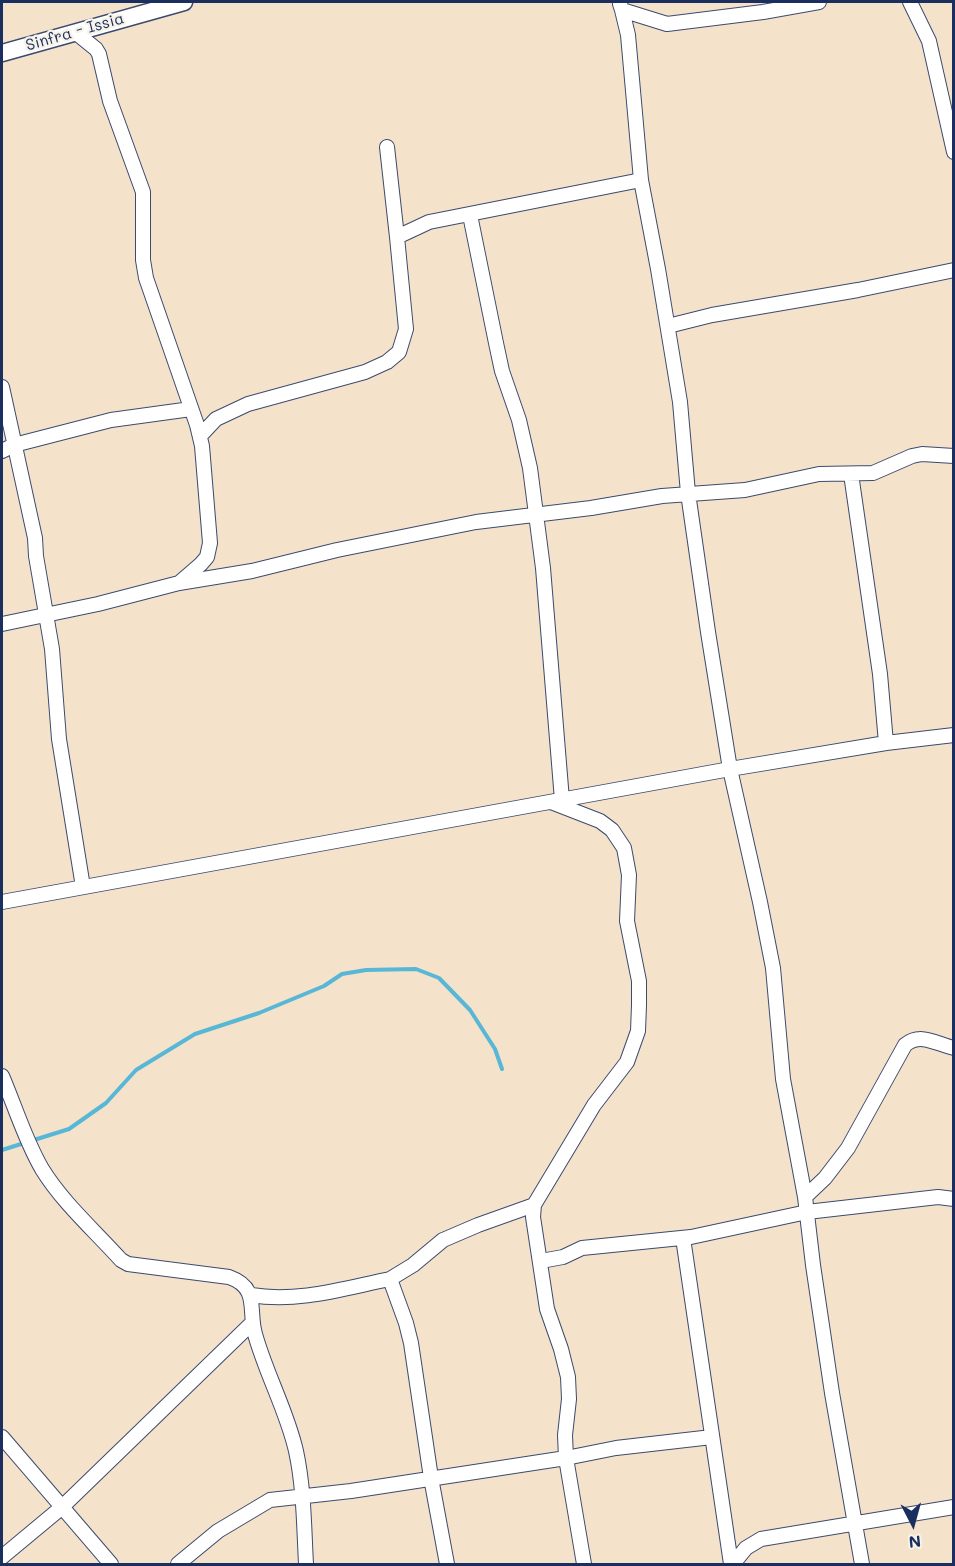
<!DOCTYPE html>
<style>
body{margin:0}
#map{position:relative;width:955px;height:1566px;overflow:hidden;background:#f4e3ca;font-family:Mali,sans-serif}
canvas{display:block}
.frame{position:absolute;inset:0;border:3px solid #1b2f5e;pointer-events:none}
.north{position:absolute;left:883px;top:1494px;width:60px;height:60px;-webkit-text-stroke:4px #f7f3e8;paint-order:stroke;rotate:174deg;font-size:16px;font-weight:700;line-height:24px;text-align:center;color:#1b2f5e}
.north::after{content:'';display:block;margin:auto;width:21px;height:27px;background:#1b2f5e;clip-path:polygon(50% 0,100% 100%,50% 72%,0 100%)}
</style>
<div id="map">
<canvas width="955" height="1566"></canvas>
<div class="frame"></div>
<div class="north">N</div>
</div>
<script>
const ctx = document.querySelector('canvas').getContext('2d');
ctx.lineJoin = 'round';
function stroke(path, color, width, dash) { ctx.strokeStyle = color; ctx.lineWidth = width; ctx.lineCap = dash ? 'butt' : 'round'; ctx.setLineDash(dash || []); ctx.stroke(path); }
function label(font, color, halo, rows, align = 'center') {
  ctx.font = font + ' Mali,sans-serif'; ctx.lineWidth = 4.5; ctx.setLineDash([]); ctx.textBaseline = 'middle'; ctx.strokeStyle = halo; ctx.fillStyle = color; for (const [text, x, y, turn = 0] of rows) {
    ctx.save(); ctx.translate(x, y); ctx.rotate((+turn || 0) * Math.PI / 180); ctx.textAlign = isNaN(turn) ? turn : align; if (halo) ctx.strokeText(text, 0, 0); ctx.fillText(text, 0, 0); ctx.restore();
  }
}
stroke(new Path2D(`
 M2,1150L69,1129L106,1103L136,1070L195,1034L259,1013L324,986L342,974L366,970L416,969L439,978L470,1010L495,1049L502,1069`), '#58b7d6', 4);
const minor = new Path2D(`
 M910,2L929,41L954,152
 M620,4L622,10L667,24L763,12L819,2
 M622,10L628,35L641,180L658,269L680,402L688,493L708,632L730,769L760,902L773,968L783,1079L805,1197L813,1265L832,1393L862,1564
 M387,147L397,237
 M470,215L496,343L502,371L519,420L530,468L543,568L562,800
 M668,326L712,315L858,290L954,270
 M2,387L35,538L36,556L52,649L59,739L83,887
 M200,436L216,419L248,404L365,372L387,362L399,352L406,329L397,237L429,222L641,180
 M2,451L14,445L111,420L191,409
 M851,474L880,674L886,743
 M179,583L252,571L337,550L476,522L591,508L662,496L745,490L819,474L873,473L912,456L922,454L954,456
 M2,624L98,604L179,583L201,564L207,557L210,543L202,446L197,425L146,278L143,260V192L110,101L99,54L96,49L75,32
 M551,802L600,821L612,830L624,848L629,875L627,921L639,981V1005L638,1031L627,1062L594,1105L534,1205L533,1217L547,1309L561,1349L568,1377L569,1399L565,1435L566,1458L584,1564
 M2,902L730,769L886,743L954,735
 M2,1076C15,1106 25,1140 42,1169C63,1203 94,1230 121,1260L128,1264L229,1277C260,1288 248,1310 255,1334C266,1374 287,1411 296,1451C304,1488 304,1527 306,1564
 M805,1197L825,1178L848,1148L905,1045C921,1032 936,1044 954,1048
 M683,1238L731,1564
 M541,1261L563,1257L582,1248L691,1237L807,1212L938,1197L954,1199
 M390,1279L413,1265L443,1240L478,1225L534,1205
 M251,1295C298,1303 345,1288 390,1279L406,1323L411,1343L431,1478L447,1564
 M2,1437L111,1564
 M2,1557L61,1508L252,1323
 M178,1564L218,1531L270,1500L351,1491L566,1458L616,1448L712,1437
 M733,1564L746,1548L761,1539L954,1507`);
const major = new Path2D(`
 M2,53L184,2`);
stroke(minor, '#3c4a6e', 16);
stroke(major, '#3c4a6e', 19);
stroke(minor, '#fff', 14);
stroke(major, '#fff', 16);
label('16px', '#1b2f5e', '#f7f3e8', [
 ["Sinfra - Issia",75,32,-16]
]);
</script>
